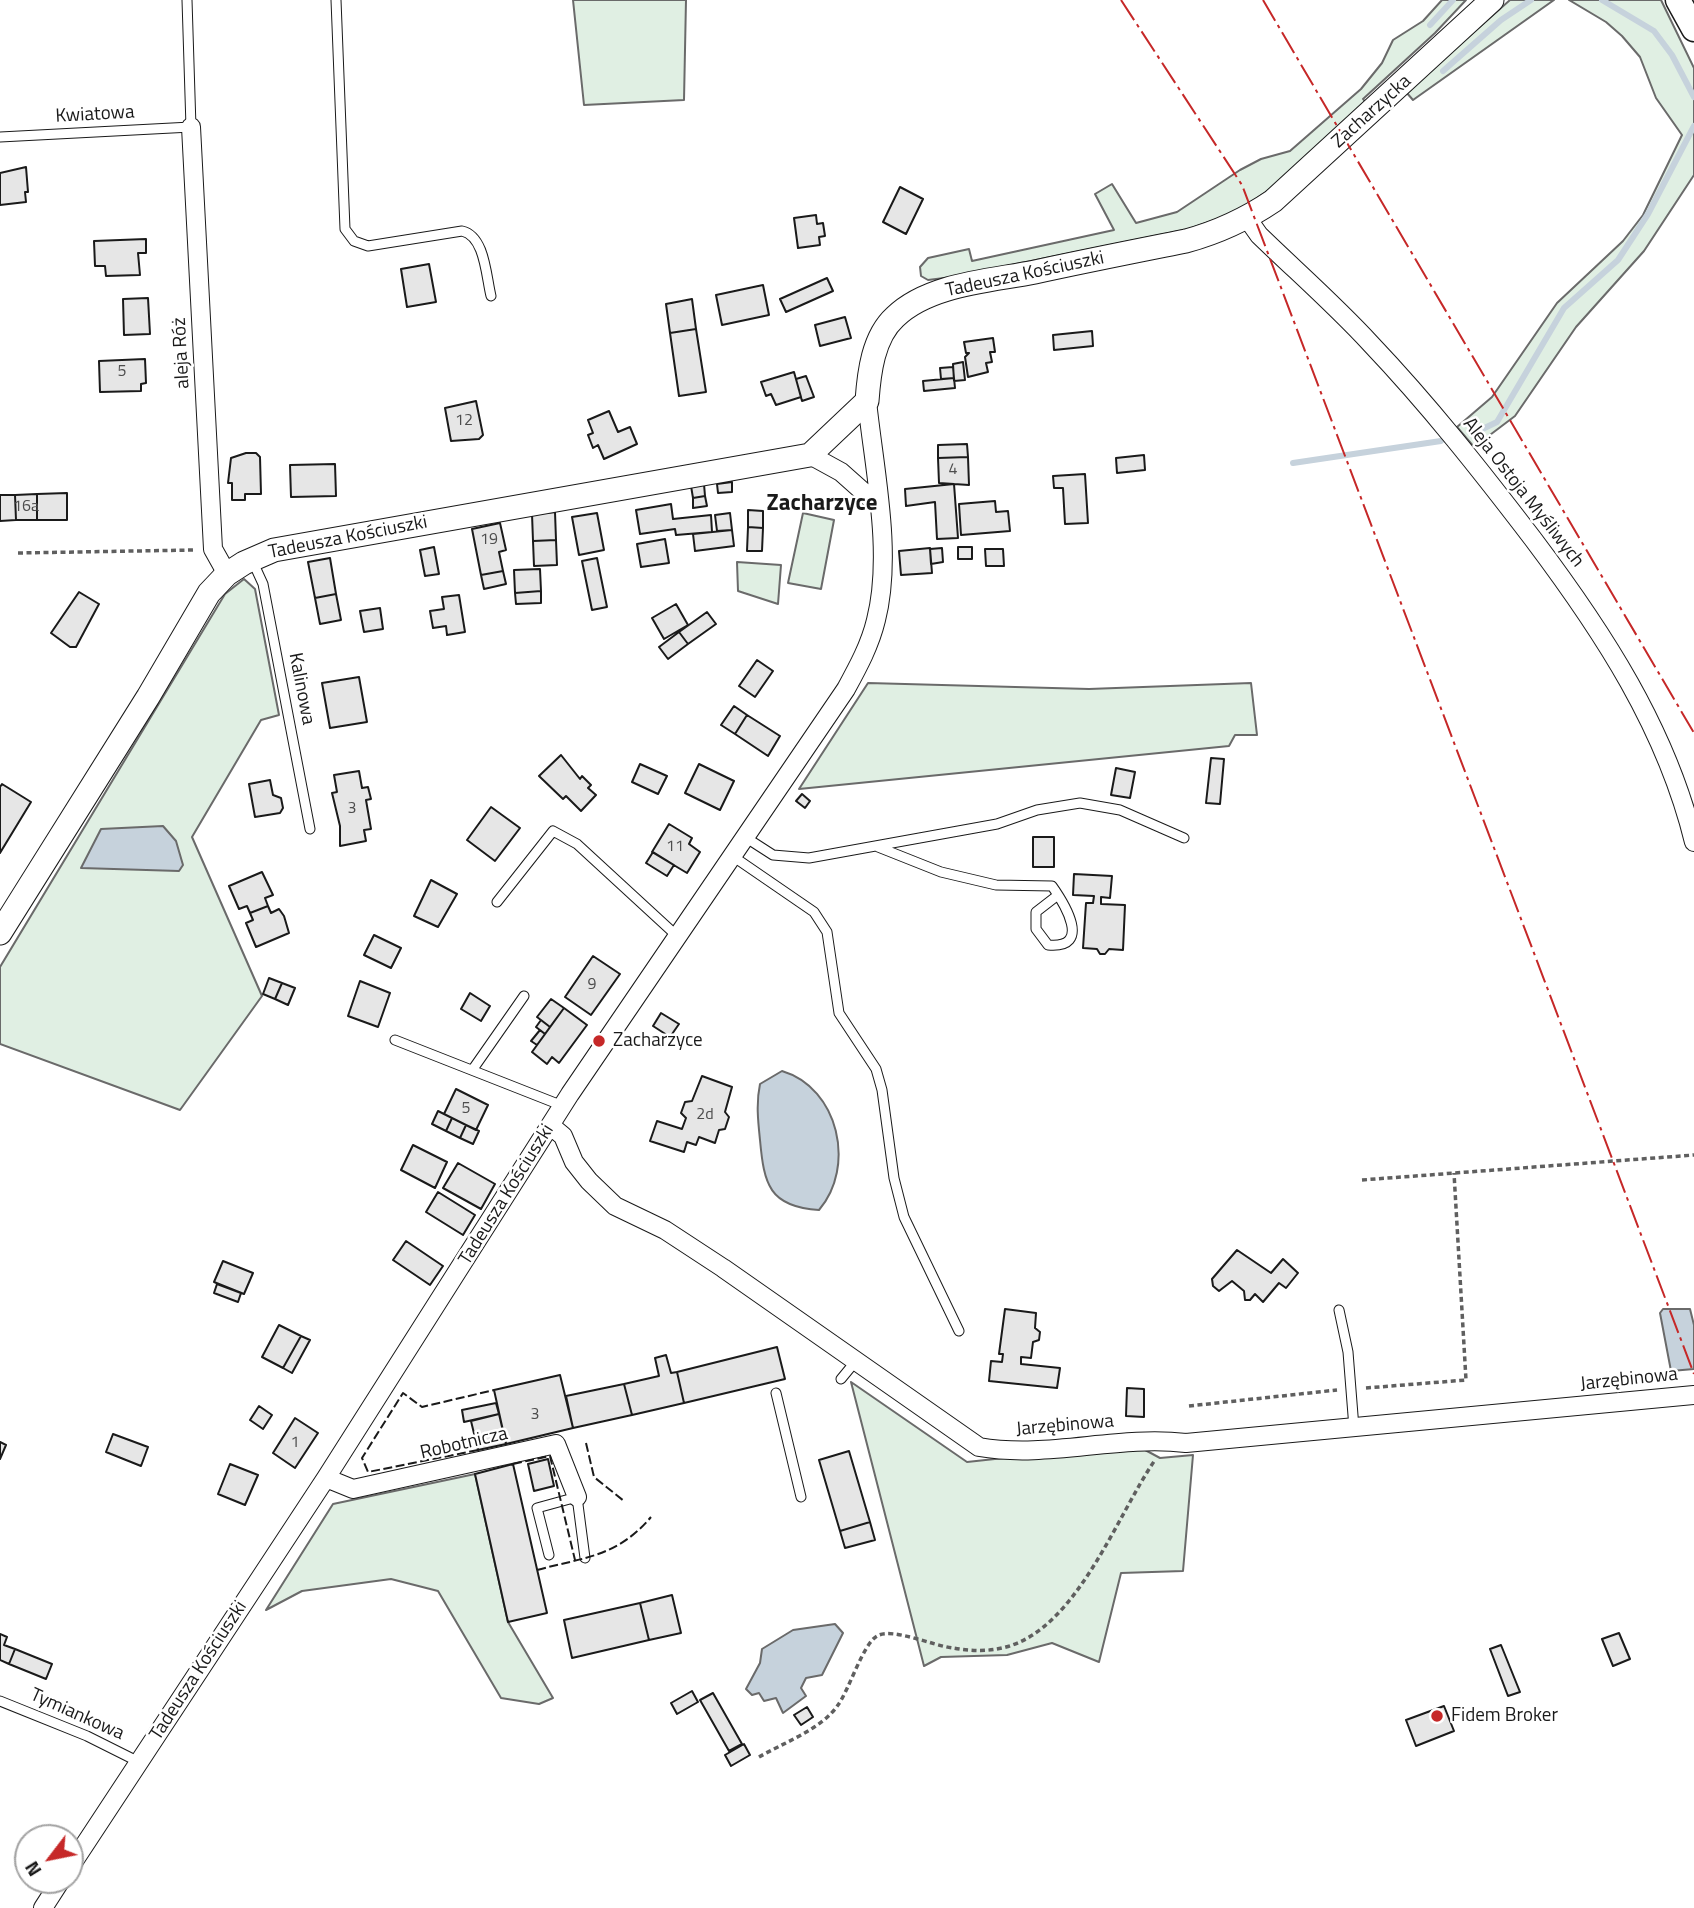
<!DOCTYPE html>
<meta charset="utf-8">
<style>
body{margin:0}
#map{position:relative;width:1694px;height:1908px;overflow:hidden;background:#fff;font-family:"Titillium Web",sans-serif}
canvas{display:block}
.north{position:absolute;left:14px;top:1824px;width:70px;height:70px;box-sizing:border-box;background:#fff;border:2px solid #a3a3a3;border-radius:50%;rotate:238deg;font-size:19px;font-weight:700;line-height:28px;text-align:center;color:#1a1a1a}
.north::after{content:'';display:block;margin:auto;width:24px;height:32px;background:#c62828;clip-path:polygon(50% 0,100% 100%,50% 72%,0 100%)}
</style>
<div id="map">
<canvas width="1694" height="1908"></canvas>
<div class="north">N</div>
</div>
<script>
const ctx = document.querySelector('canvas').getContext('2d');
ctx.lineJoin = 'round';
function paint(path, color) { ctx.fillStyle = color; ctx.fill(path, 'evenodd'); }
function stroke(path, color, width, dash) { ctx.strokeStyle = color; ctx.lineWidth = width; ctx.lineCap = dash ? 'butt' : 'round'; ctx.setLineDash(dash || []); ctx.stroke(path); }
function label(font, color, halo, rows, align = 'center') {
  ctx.font = font + ' "Titillium Web",sans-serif'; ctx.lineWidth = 5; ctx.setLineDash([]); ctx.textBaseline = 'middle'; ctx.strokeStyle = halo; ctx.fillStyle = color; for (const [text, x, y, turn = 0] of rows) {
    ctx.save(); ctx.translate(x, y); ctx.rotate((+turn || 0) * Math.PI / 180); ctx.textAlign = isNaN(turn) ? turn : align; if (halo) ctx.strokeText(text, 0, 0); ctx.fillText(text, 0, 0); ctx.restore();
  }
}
const green = new Path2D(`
 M573,0H686L684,100L584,105Z
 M1442,0H1466L1435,33L1363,99L1367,104L1283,180L1237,212L1189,229L952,277L928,280L921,276L920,267L928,258L969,249L972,261L1114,230L1095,194L1112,184L1136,223L1177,212L1240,170L1261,159L1290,151L1361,89L1382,63L1393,40L1423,21Z
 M1510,0H1554L1413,100L1406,92Z
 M1569,0H1661L1694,68V175L1644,251L1576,327L1515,416L1474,447L1457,427L1492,397L1557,303L1623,241L1643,215L1682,135L1656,98L1640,57L1622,36L1606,22Z
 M803,513L834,520L821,589L788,583Z
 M737,562L781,565L778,604L738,591Z
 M244,579L255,589L279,715L261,720L192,837L262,996L180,1110L0,1044V967L225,594Z
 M868,683L1089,689L1251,683L1257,735H1235L1229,746L799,789Z
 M851,1382L967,1462L1134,1444L1160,1458L1193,1455L1183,1571L1121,1573L1099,1662L1052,1643L1007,1655L941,1657L924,1666Z
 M475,1474L508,1622L553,1698L539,1704L501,1698L438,1591L391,1579L302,1591L266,1610L333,1504Z`);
paint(green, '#e0efe3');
stroke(green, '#6a6a6a', 2);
const water = new Path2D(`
 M163,826L176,841L183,865L179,871L81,868L101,829Z
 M782,1071C839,1088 856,1167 819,1210C769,1207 764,1184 760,1140C758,1121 756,1103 760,1084Z
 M1663,1309H1690L1694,1325V1369L1671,1371L1660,1313Z
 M835,1624L843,1633L822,1675L806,1678L801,1688L806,1696L783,1713L776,1698L764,1701L759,1693L752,1695L746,1689L760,1663L762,1649L793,1630Z`);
paint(water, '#c6d2dc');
stroke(water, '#6a6a6a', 2);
stroke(new Path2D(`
 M1602,0L1654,31L1672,55L1694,97
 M1430,25L1453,0
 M1443,71L1501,20L1531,0
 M1472,434L1497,422L1564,308L1618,260L1648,214L1694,126
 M1293,463L1441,441`), '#c6d2dc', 6);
const building = new Path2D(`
 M26,167L28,192H25L26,202L0,205V173Z
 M900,187L923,199L906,234L883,222Z
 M816,215L817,224L823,223L825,236L819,237L820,245L798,248L794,218Z
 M146,239V253H138L140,275L106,276L105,266H95L94,241Z
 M429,264L436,302L407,307L401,269Z
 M827,278L833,291L786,312L780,299Z
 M763,285L769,315L722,325L716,295Z
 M148,298L150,334L124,335L123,299Z
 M692,299L696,329L670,333L666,304Z
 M845,317L851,338L820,346L815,325Z
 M696,329L706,392L679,396L670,333Z
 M1092,331L1093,346L1054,350L1053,335Z
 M993,338L995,352H990L992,362L986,363L988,372L968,377L965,357L969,353H966L964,342Z
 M145,359L146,383L141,384V391L100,392L99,361Z
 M963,362L965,380L954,381L953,364Z
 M953,367L954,378L941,379L940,368Z
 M794,372L801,397L776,405L771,394L766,396L761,382Z
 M806,376L814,397L802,401L796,379Z
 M954,378L955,388L924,391L923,381Z
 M476,401L483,435L479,439L451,441L445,408Z
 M609,411L618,432L630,427L637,444L604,459L598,445L593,448L588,435L593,433L588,420Z
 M967,444L968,457L938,458V445Z
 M246,453H256L260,457L261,494H245V500H232V483H228L231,458Z
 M1144,455L1145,470L1117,473L1116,458Z
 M968,457L969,485L939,483L938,458Z
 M335,464L336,496L291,497L290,465Z
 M1085,474L1088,523L1065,524L1063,488H1054L1053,476Z
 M732,482V492L718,493L717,484Z
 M704,484L705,496L693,498L691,486Z
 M954,484L958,538L937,539L935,502L906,506L905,489Z
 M67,493V520H37V494Z
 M37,494V520H16L15,495Z
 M0,495H15L16,520L0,521Z
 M705,496L707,506L693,508V498Z
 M995,501L996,512L1008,511L1010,531L961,535L959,504Z
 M671,504L673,519L711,515L712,532L676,535L675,529L640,534L636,510Z
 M748,510L763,511V528L748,527Z
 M555,512L556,540L533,541L532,514Z
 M597,513L604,550L579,555L572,517Z
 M730,513L732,530L717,531L715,515Z
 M500,523L506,550L499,552L503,571L481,575L472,529Z
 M748,527L763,528L762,551H747Z
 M732,530L734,546L695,551L693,534Z
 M665,539L669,563L641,567L637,544Z
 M556,540L557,565L534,566L533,541Z
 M434,547L439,574L425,576L420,550Z
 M958,547H972V559H958Z
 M930,548L932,573L901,575L899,551Z
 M942,548L943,562L931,564L930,549Z
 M985,549H1003L1004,566H986Z
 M330,558L336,594L315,598L308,562Z
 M597,558L607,607L592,610L582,561Z
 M540,569L541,591L515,593L514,570Z
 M503,571L506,584L484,589L481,575Z
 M541,591V603L516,604L515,593Z
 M79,592L99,604L76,647H70L51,633Z
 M336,594L341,620L320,624L315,598Z
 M459,595L465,632L447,635L446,626L433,628L430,611L444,609L442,597Z
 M676,604L688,625L664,639L652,618Z
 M380,608L383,629L364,632L360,611Z
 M707,612L716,624L688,644L679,632Z
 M679,632L688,644L668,659L659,647Z
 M757,660L773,671L755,697L739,686Z
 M359,677L367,722L330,728L322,683Z
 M734,706L747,715L735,734L721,725Z
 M747,715L780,736L768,756L735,734Z
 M561,755L580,779L582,776L591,785L588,788L596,795L581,811L566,796L563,799L539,776Z
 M1211,758L1224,759L1220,804L1206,803Z
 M640,764L667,776L658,794L632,782Z
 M699,764L734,781L720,810L685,793Z
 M1116,768L1135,772L1130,798L1111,795Z
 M359,771L362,788L368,787L371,799L366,800L371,829L364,830L366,841L340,846V826L332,793L337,792L334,775Z
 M270,780L273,795L281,798L283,808L280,813L255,817L249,784Z
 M2,784L31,802L0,853V787Z
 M802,794L810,801L805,808L796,801Z
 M491,807L520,828L495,861L467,840Z
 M669,824L692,838L689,844L700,852L687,873L652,852Z
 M1033,837H1054V867H1033Z
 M653,852L674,865L667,876L646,863Z
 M262,872L273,895L265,898L268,906L250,913L247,906L239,909L229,886Z
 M1074,874L1112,876L1110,898L1101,897V904L1125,905L1123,950L1109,949L1105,954H1100L1097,949L1083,948L1086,903H1093L1094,896L1073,895Z
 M431,880L457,894L438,927L414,916Z
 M268,906L271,913L279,909L284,916L289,933L256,947L246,923L253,920L250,913Z
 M374,935L401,948L391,968L364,955Z
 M593,956L620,974L591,1015L565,997Z
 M269,978L282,983L275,999L263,994Z
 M360,981L390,993L378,1027L348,1016Z
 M282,983L295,988L288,1005L275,999Z
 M470,993L490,1006L481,1021L461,1009Z
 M551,999L564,1008L550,1027L537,1017Z
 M564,1008L587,1025L559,1063L552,1057L547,1064L532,1052Z
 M661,1013L679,1024L670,1037L653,1026Z
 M541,1020L550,1027L545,1034L536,1027Z
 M540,1030L545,1034L537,1045L531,1041Z
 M702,1076L732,1087L725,1112L729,1117L725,1129L719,1130L715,1143L699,1137L696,1145L687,1142L684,1152L650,1141L657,1121L682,1129L686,1118L681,1113L685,1102L692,1101Z
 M456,1089L488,1105L476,1130L444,1114Z
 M438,1111L452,1118L446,1131L432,1124Z
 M452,1118L466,1125L460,1138L446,1131Z
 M466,1125L479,1131L473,1144L460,1138Z
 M413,1145L447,1162L435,1188L401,1170Z
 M458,1163L495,1184L481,1209L443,1188Z
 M438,1192L475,1215L463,1235L426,1212Z
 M406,1241L443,1266L430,1285L393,1260Z
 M1237,1250L1271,1273L1283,1259L1298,1273L1286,1288L1279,1283L1263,1302L1255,1294L1250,1300H1245L1244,1291L1232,1281L1219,1291L1213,1286L1212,1279Z
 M223,1261L253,1273L244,1294L214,1282Z
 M217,1284L241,1293L238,1302L214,1293Z
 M1005,1309L1036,1313L1035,1328L1040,1332L1039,1340L1033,1342L1031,1358L1021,1357V1364L1060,1368L1057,1388L989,1381L991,1361L1002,1362L1003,1354H999Z
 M279,1325L301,1336L283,1368L262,1357Z
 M301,1336L310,1340L292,1373L283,1368Z
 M777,1347L785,1379L684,1403L677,1372Z
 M666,1355L671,1373L677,1372L684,1403L632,1415L624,1384L659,1376L655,1358Z
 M560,1375L573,1428L506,1444L494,1390Z
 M624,1384L632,1415L573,1428L566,1396Z
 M1127,1388L1144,1389V1417L1126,1416Z
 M496,1403L499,1414L464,1422L462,1410Z
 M259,1406L272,1415L263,1429L250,1420Z
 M499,1414L506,1444L478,1450L471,1421Z
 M295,1418L318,1433L295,1468L273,1453Z
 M113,1434L148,1447L141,1466L106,1452Z
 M0,1442L6,1445L0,1459Z
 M849,1451L870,1522L840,1531L819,1460Z
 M548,1459L554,1486L534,1491L528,1464Z
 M230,1464L258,1475L245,1505L218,1494Z
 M513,1464L547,1613L508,1622L475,1474Z
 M870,1522L875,1540L845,1548L840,1531Z
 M672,1595L681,1633L649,1640L640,1603Z
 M640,1603L649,1640L572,1658L564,1620Z
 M1619,1633L1630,1659L1613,1666L1602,1639Z
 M0,1634L7,1637L4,1645L15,1649L9,1664L0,1660Z
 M1501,1645L1520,1692L1508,1696L1490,1649Z
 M15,1649L52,1664L46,1679L9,1664Z
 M692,1691L698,1702L677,1714L671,1703Z
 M713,1693L742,1744L729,1751L700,1700Z
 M1444,1706L1454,1731L1416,1746L1406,1720Z
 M807,1707L813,1717L801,1725L794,1715Z
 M744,1744L750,1755L731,1766L725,1755Z`);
paint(building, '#e6e6e6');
stroke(building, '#1a1a1a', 2);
const service = new Path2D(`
 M336,0L345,229L354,241L368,246L462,231C485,236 486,276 491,296
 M0,137L191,127L187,0
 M252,560L263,584L310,829
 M745,837L773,855L809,858L997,824L1037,810L1080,803L1120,810L1184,838
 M878,847L941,872L996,885L1052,886C1064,903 1093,949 1048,945L1036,929V912L1058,895
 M731,855L814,912L827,932L839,1013L876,1069L882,1090L894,1178L904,1217L959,1331
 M497,902L553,831L577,844L677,936
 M395,1040L563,1106
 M473,1069L524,996
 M1339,1310L1348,1352L1354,1428
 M841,1379L855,1362
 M776,1393L801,1497
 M549,1555L537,1508L577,1497L585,1558
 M0,1701L87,1736L139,1762`);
const minor = new Path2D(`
 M191,127L213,549L227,574
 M1247,218L1259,235C1296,271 1335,305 1370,343C1429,405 1481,471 1533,539C1603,632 1666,728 1694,842
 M810,455L841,472L877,504
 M551,1126L563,1136L574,1162L589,1181L615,1206L665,1230L723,1268L979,1447C1048,1459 1116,1435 1186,1443L1694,1395
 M326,1478L353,1489L556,1444L577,1497
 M70,1867L326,1478L570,1094L846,689C858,667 870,645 876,620C893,553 874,469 867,401
 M43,1908L61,1880`);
const tertiary = new Path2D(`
 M0,933L148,697L209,593L227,574L244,563L274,550L810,455L867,401C869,373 873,337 895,317C929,284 990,281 1035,272C1085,261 1136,251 1186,241C1219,232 1245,220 1273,201L1492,0`);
const secondary = new Path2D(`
 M1678,0L1694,29`);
stroke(service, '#1a1a1a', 11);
stroke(minor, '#1a1a1a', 20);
stroke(tertiary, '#1a1a1a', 25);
stroke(secondary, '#1a1a1a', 27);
stroke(new Path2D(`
 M18,553L194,550
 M1362,1180L1694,1155
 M1366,1388L1466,1380L1454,1173
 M1189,1406L1337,1390
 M759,1757C783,1743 822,1729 838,1705C849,1690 863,1644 877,1636C892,1627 934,1646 953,1648C971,1651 988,1652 1006,1647C1077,1628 1116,1517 1155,1460`), '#5f5f5f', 3.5, [5, 3.5]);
stroke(service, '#fff', 9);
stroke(minor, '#fff', 18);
stroke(tertiary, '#fff', 23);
stroke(secondary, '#fff', 24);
stroke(new Path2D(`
 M586,1443L594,1477L624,1501
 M478,1450L368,1472L362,1458L403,1393L422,1407L494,1390
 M513,1464L550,1456L575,1560
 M537,1570C585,1557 617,1557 651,1517`), '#1a1a1a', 2, [9, 3.5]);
stroke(new Path2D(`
 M1121,0L1242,185L1694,1374
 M1263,0L1694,733`), '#c62828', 2, [24, 5, 3.5, 5]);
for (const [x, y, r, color] of [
 [599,1041,7,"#c62828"],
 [1437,1716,7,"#c62828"]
]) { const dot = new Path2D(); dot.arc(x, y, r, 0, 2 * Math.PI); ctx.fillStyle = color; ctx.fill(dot); stroke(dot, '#fff', 2.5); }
label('16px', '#4d4d4d', null, [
 ["5",122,372],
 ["12",464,421],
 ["4",953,470],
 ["16a",26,507],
 ["19",489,540],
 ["3",352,809],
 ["11",675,847],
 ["9",592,985],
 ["5",466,1109],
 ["2d",705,1115],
 ["3",535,1415],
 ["1",295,1443]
]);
label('19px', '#1a1a1a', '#fff', [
 ["Zacharzycka",1372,112,-42],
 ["Kwiatowa",95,115,-3],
 ["Tadeusza Kościuszki",1025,275,-12],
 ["aleja Róż",182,353,-93],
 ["Aleja Ostoja Myśliwych",1523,493,52],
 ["Tadeusza Kościuszki",348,538,-11],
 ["Kalinowa",301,689,79],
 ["Tadeusza Kościuszki",507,1195,-58],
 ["Jarzębinowa",1629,1380,-6],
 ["Jarzębinowa",1065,1426,-5],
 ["Robotnicza",464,1444,-13],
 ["Tadeusza Kościuszki",199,1671,-57],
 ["Tymiankowa",77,1715,24]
]);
label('19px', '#1a1a1a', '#fff', [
 ["Zacharzyce",613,1041],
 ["Fidem Broker",1451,1716]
], 'left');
label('bold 23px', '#1a1a1a', '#fff', [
 ["Zacharzyce",822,504]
]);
</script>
